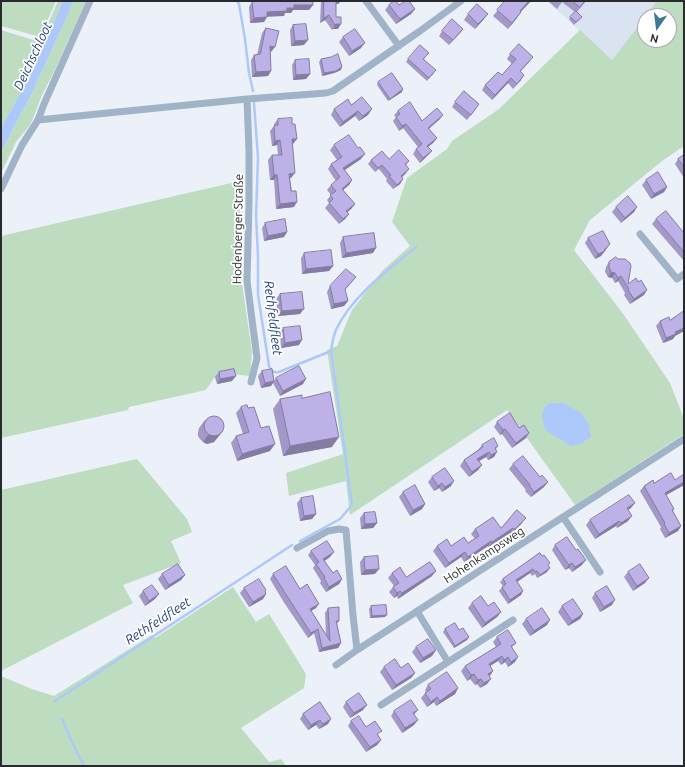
<!DOCTYPE html>
<meta charset="utf-8">
<style>
body{margin:0}
#map{position:relative;width:685px;height:767px;overflow:hidden;background:#ebf0f9;font-family:Ubuntu,sans-serif}
canvas{display:block}
.frame{position:absolute;inset:0;border:2px solid #282a2d;pointer-events:none}
.north{position:absolute;left:637px;top:8px;width:40px;height:40px;box-sizing:border-box;background:#fff;border:1px solid #a9aaab;border-radius:50%;rotate:194deg;font-size:11px;font-weight:700;line-height:16px;text-align:center;color:#282a2d}
.north::after{content:'';display:block;margin:auto;width:14px;height:18px;background:#3e7991;clip-path:polygon(50% 0,100% 100%,50% 72%,0 100%)}
</style>
<div id="map">
<canvas width="685" height="767"></canvas>
<div class="frame"></div>
<div class="north">N</div>
</div>
<script>
const ctx = document.querySelector('canvas').getContext('2d');
ctx.lineJoin = 'round';
function paint(path, color) { ctx.fillStyle = color; ctx.fill(path, 'evenodd'); }
function stroke(path, color, width, dash) { ctx.strokeStyle = color; ctx.lineWidth = width; ctx.lineCap = dash ? 'butt' : 'round'; ctx.setLineDash(dash || []); ctx.stroke(path); }
function label(font, color, halo, rows, align = 'center') {
  ctx.font = font + ' Ubuntu,sans-serif'; ctx.lineWidth = 3.5; ctx.setLineDash([]); ctx.textBaseline = 'middle'; ctx.strokeStyle = halo; ctx.fillStyle = color; for (const [text, x, y, turn = 0] of rows) {
    ctx.save(); ctx.translate(x, y); ctx.rotate((+turn || 0) * Math.PI / 180); ctx.textAlign = isNaN(turn) ? turn : align; if (halo) ctx.strokeText(text, 0, 0); ctx.fillText(text, 0, 0); ctx.restore();
  }
}
paint(new Path2D(`
 M547,1H657L612,60Z`), '#dae3f2');
paint(new Path2D(`
 M1,1H56L40,37L1,26Z
 M58,1H63L31,74L1,128V30L40,42Z
 M74,1H86L54,72L42,95L34,116L30,125L16,142L1,173V152L33,91Z
 M657,1H684V146L662,161L590,220L574,250L624,315L670,383L684,419V434L575,505L507,410L350,515L346,481L289,496L286,473L343,454L327,350L337,346L352,310L383,270L410,246L392,222L407,178L447,149L452,141L499,109L580,30L612,60L645,17V40H669V16H645Z
 M240,181V256L242,283L252,352L250,376L231,374L214,378L206,390L129,407L128,410L1,438V236Z
 M137,459L187,519L192,532L171,541L181,563L123,585L133,603L1,671V490Z
 M233,587L256,622L269,614L306,674L304,688L241,728L269,762L281,759L286,766H1V676L29,688L54,696L152,635L155,638Z`), '#bedcbf');
paint(new Path2D(`
 M63,1H74L33,91L1,152V128L31,74Z
 M550,403H562L566,404L581,413L589,424L591,437L580,444L571,446L545,430L542,417L544,408Z`), '#adc9fb');
stroke(new Path2D(`
 M237,1L239,4L245,39L249,73L253,91
 M254,103L258,158L256,215L258,256V295L269,366C271,371 273,373 279,372L331,351
 M300,541L340,519L352,505L331,351C332,344 333,337 336,330C351,297 389,269 416,247
 M55,701L292,545
 M62,719L72,742L84,766`), '#adc9fb', 2.5);
stroke(new Path2D(`
 M366,1L399,46
 M247,99L249,151V204L247,281L257,358L251,382
 M38,120L247,99L326,93L333,91L420,31L461,1
 M1,189L22,145L38,120L44,104L90,1
 M640,234L677,279L684,274
 M563,517L600,572
 M297,548L328,531L339,529L346,530L353,615L357,650
 M448,662L513,620
 M336,665L357,650L684,439
 M381,705L448,662L417,611`), '#a1b3c7', 7);
paint(new Path2D(`
 M321,1H341L338,4H336V17L338,29H333L332,30L325,20L320,23Z
 M505,1H531L521,11L517,18L508,29L493,16Z
 M548,1H586L577,12L582,17L574,25L569,19L575,12L562,2L557,9Z
 M252,2L313,5L309,10H293L291,13H285L284,16H267L264,22L250,23L249,7Z
 M389,5H399L415,9L411,14L396,24L385,10Z
 M468,14L484,19L475,29L464,20Z
 M293,25L304,45L291,46L290,30Z
 M266,28L271,52H270L271,71L268,76L252,77L251,60L254,55H257L262,33Z
 M463,29L459,34L449,45L439,36L442,31Z
 M343,37L361,48L349,56L339,42Z
 M510,54L529,62L520,72L521,80L513,89L508,83L492,100L482,90L485,85L502,75L512,64L507,59Z
 M427,55L424,59L434,73L427,81L406,62L408,59Z
 M321,59L341,70L334,73L322,76L319,62Z
 M295,60L310,74L306,79L293,80L292,65Z
 M378,82L402,92L388,101L377,85Z
 M455,102L476,109L467,120L452,107Z
 M351,105L368,115L359,121L355,116L340,127L331,115L334,109Z
 M398,111L422,121L440,119L429,129L437,138L433,143L428,147L432,151L420,163L413,154L416,149L418,147L403,128L399,131L393,121L396,117L394,115Z
 M278,119L293,144L291,178H290L294,207L276,209L274,180H270L268,160L272,155H278L277,145L272,146L270,131L274,126V124Z
 M334,145L361,159L344,170L352,180L349,185L343,190L355,204L351,209L347,212L349,214L345,219L339,224L325,208L329,203L327,200L331,195L327,190L331,185L336,181L328,169L331,164L337,160L330,150Z
 M684,155V178L675,164L678,159Z
 M389,159L409,161L406,165V173L402,177L403,179L400,184L393,189L386,181L387,179L379,169L375,172L368,164L371,160Z
 M646,180L667,187L664,192L651,199L642,185Z
 M616,207H637L634,212L621,223L612,212Z
 M656,219L684,233V261L652,224Z
 M265,223L287,232L284,237L264,241L262,228Z
 M343,237L373,253L342,258L340,243Z
 M588,238L610,244L601,256L595,259L585,243Z
 M304,253L333,266L329,271L302,274L301,258Z
 M609,262L628,284L644,295L630,304L624,295L625,293L618,281L615,283L612,278L608,277L605,272L606,267Z
 M356,277L345,290L348,301L344,306L331,309L327,292L330,286Z
 M280,294L300,314L278,316L276,299Z
 M684,311V331L675,336L673,339L663,343L656,326L660,321L670,320Z
 M283,328L299,345L281,348L280,333Z
 M262,371L274,381L276,378L303,384L280,396L273,383L271,386L261,388L258,376Z
 M219,372L232,381L217,384L215,377Z
 M302,398L332,447L283,456L273,409L280,399Z
 M241,407L248,408L261,428L270,451L237,461L231,443L236,436L243,434L236,413Z
 M205,420L223,431L214,442L207,444L203,442L200,439L198,436V432L199,428Z
 M497,422L519,428L529,433L526,438L512,448L502,434L500,435L494,427Z
 M482,445L498,446L496,449L494,457L488,460L486,457L479,461L482,465L478,470L469,477L460,466L464,460L478,450Z
 M513,464L544,487L531,497L525,491L526,490L509,469Z
 M432,477L451,486L442,492L439,488L434,491L428,482Z
 M654,483L684,485L666,495L674,509L673,511L681,526L678,531L665,538L660,529L661,527L640,491L644,486Z
 M403,492L425,504L422,509L410,516L399,497Z
 M301,498L316,514L312,519L300,521L297,503Z
 M631,508L628,510V521L617,528L616,526L595,539L586,525L590,520Z
 M364,513L377,523L373,528L361,529L360,518Z
 M522,523L511,534L510,533L488,547V546L464,562L461,557L445,568L433,551L437,546H451L468,543L475,539L471,534L475,529L501,528Z
 M555,545L582,565L572,572L569,568L565,570L552,550Z
 M311,551L330,557L324,561L333,573L342,579L339,584L326,592L320,583L321,581L313,568L315,565L308,555Z
 M540,553L548,565L547,572L537,578L535,574L532,576L530,573L517,582L523,591L521,595L508,604L499,591L503,586L500,582L503,579Z
 M364,557L375,574L361,575L360,562Z
 M628,572L645,583L633,591L624,577Z
 M392,573L406,577L432,576L398,599L397,596L394,598L389,592L394,586L388,578Z
 M162,574L185,575L181,580L165,590L158,579Z
 M273,574L300,589L316,608L311,611L326,635L325,613L328,608L339,621L337,624L341,643L338,648L319,652L314,633L308,638L283,601L270,579Z
 M244,588L265,592L266,594L263,599L249,607L240,593Z
 M143,591L155,599L145,606L139,596Z
 M595,593L612,605L600,612L592,598Z
 M472,603L488,606L501,612L497,617L482,628L468,608Z
 M371,606L385,617L370,618L369,609Z
 M562,606L583,614L580,619L568,626L558,612Z
 M526,619L547,625L530,636L522,624Z
 M445,629L459,630L469,637L467,640L454,648L443,632Z
 M497,637L516,643L512,647L515,662L508,667L505,662L501,665L498,661L490,666L489,676L487,684L480,688L477,684L475,685L470,679L467,681L461,671L465,666L496,647L493,642Z
 M416,647L436,650L432,656L420,663L412,652Z
 M384,667L401,668L415,673L411,678L392,690L380,672Z
 M428,685L458,688L455,694L436,706L434,702L427,707L421,698L426,692L425,690Z
 M320,702L328,724L319,729L316,725L308,730L300,719L303,714Z
 M346,702L363,710L350,718L343,707Z
 M418,710L414,715V725L402,733L391,716L394,711Z
 M351,721L366,727L379,736L381,740L377,745L366,752L348,726Z`), '#a398c7');
paint(new Path2D(`
 M335,1H341L338,4H333Z
 M529,1H531L516,17L520,11Z
 M294,5H313L309,10H293L291,13H285L284,16L263,17L267,12L287,8Z
 M415,9L411,14L396,24L400,19Z
 M521,12L517,18L508,29L512,23Z
 M488,14L484,19L475,29L478,24Z
 M329,15L325,20L320,23L324,18Z
 M267,17L264,22L250,23L254,18Z
 M336,24H341L338,29H333L335,25Z
 M463,29L459,34L449,45L453,40Z
 M308,40L304,45L291,46L295,41Z
 M365,43L361,48L349,56L352,51Z
 M270,46L275,47L271,52L266,51Z
 M533,57L529,62L516,76L520,71Z
 M342,67L341,70L334,73L322,76L324,73Z
 M271,71L268,76L252,77L256,72Z
 M310,74L306,79L293,80L296,75Z
 M524,75L521,80L513,89L517,84Z
 M511,78L508,83L492,100L495,95Z
 M403,89L402,92L388,101L390,99Z
 M372,109L368,115L359,121L363,116Z
 M358,111L355,116L340,127L343,122Z
 M443,115L440,119L424,132L428,128Z
 M406,124L403,128L399,131L402,126Z
 M437,138L433,143L424,150L427,146Z
 M292,139H297L293,144H289Z
 M280,140L277,145L272,146L275,141Z
 M432,151L420,163L423,158Z
 M365,154L361,159L339,174L343,168Z
 M409,169L406,173L398,181L401,176Z
 M295,173L291,178L286,179L289,174Z
 M274,175H277L274,180H270Z
 M403,179L400,184L393,189Z
 M352,180L349,185L338,194L342,189Z
 M667,187L664,192L651,199L654,194Z
 M297,202L294,207L276,209L280,204Z
 M355,204L351,209L343,216L346,211Z
 M637,207L634,212L621,223L625,218Z
 M349,214L345,219L339,224L343,219Z
 M287,232L284,237L264,241L268,236Z
 M610,244L601,256L595,259L598,254Z
 M376,248L373,253L342,258L346,253Z
 M333,266L329,271L302,274L306,269Z
 M611,272L615,273L612,278L608,277Z
 M621,276L618,281L615,283L618,278Z
 M647,290L644,295L630,304L634,299Z
 M348,301L344,306L331,309L334,304Z
 M304,309L300,314L278,316L282,311Z
 M684,328V331L675,336L673,339L663,343L666,338L675,332Z
 M302,340L299,345L281,348L285,343Z
 M236,376L232,381L217,384L220,379Z
 M306,379L303,384L280,396L283,391Z
 M274,381L271,386L261,388L265,383Z
 M505,429L502,434L500,435L503,430Z
 M223,431L214,442L207,444L203,442L208,435Z
 M529,433L526,438L512,448L516,443Z
 M339,437L332,447L283,456L290,446Z
 M275,444L270,451L237,461L242,454Z
 M489,452L486,457L474,464L477,459Z
 M497,452L494,457L488,460L491,455Z
 M482,465L478,470L469,477L472,472Z
 M454,481L451,486L442,492L445,487Z
 M548,482L544,487L531,497L534,492Z
 M684,482V485L661,498L665,493Z
 M442,483L439,488L434,491L438,486Z
 M635,503L631,508L623,513L627,508Z
 M425,504L422,509L410,516L413,510Z
 M316,514L312,519L300,521L304,516Z
 M632,516L628,521L617,528L621,523Z
 M526,518L522,523L511,534L515,529Z
 M619,521L616,526L595,539L599,534Z
 M377,523L373,528L361,529L365,524Z
 M681,526L678,531L665,538L669,533Z
 M513,528L510,533L488,547L492,542Z
 M491,541L488,546L464,562L468,557Z
 M334,552L330,557L320,564L323,559Z
 M465,552L461,557L445,568L449,563Z
 M586,560L582,565L572,572L575,567Z
 M572,563L569,568L565,570L569,565Z
 M550,568L547,572L537,578L540,575Z
 M379,569L375,574L361,575L365,570Z
 M533,569L530,573L514,584L516,580Z
 M436,571L432,576L398,599L402,593Z
 M185,575L181,580L165,590L169,585Z
 M649,578L645,583L633,591L637,586Z
 M342,579L339,584L326,592L329,587Z
 M400,591L397,596L394,598L397,593Z
 M523,591L521,595L508,604L510,600Z
 M159,594L155,599L145,606L149,601Z
 M266,594L263,599L249,607L253,602Z
 M615,600L612,605L600,612L604,607Z
 M319,604L316,608L306,614L310,609Z
 M501,612L497,617L482,628L485,623Z
 M583,614L580,619L568,626L572,621Z
 M387,615L385,617L370,618L372,616Z
 M550,620L547,625L530,636L534,631Z
 M318,629L314,633L308,638L311,633Z
 M469,637L467,640L454,648L455,646Z
 M341,643L338,648L319,652L322,648Z
 M436,650L432,656L420,663L423,658Z
 M502,656L498,661L485,669L489,664Z
 M508,657L505,662L501,665L504,660Z
 M518,657L515,662L508,667L511,662Z
 M493,671L490,676L488,674Z
 M415,673L411,678L392,690L396,685Z
 M474,674L470,679L467,681L471,675Z
 M481,679L477,684L475,685L478,680Z
 M491,679L487,684L480,688L484,683Z
 M458,688L455,694L436,706L440,701Z
 M437,697L434,702L427,707L431,702Z
 M367,705L363,710L350,718L354,713Z
 M331,719L328,724L319,729L323,724Z
 M320,720L316,725L308,730L311,725Z
 M418,720L414,725L402,733L405,728Z
 M381,740L377,745L366,752L370,747Z`), '#847ca2');
const building = new Path2D(`
 M269,1H313V5H294V8H287V11L267,12V17L254,18L252,2Z
 M324,1H336V17H341V24H336L335,25L329,15L324,18Z
 M394,1H396L399,5L405,1H409L415,9L400,19L389,5Z
 M505,1H529L520,11L521,12L512,23L497,10Z
 M573,1H585L580,7Z
 M477,4L488,14L478,24L468,14Z
 M576,11L582,17L576,22L570,17Z
 M452,19L463,29L453,40L442,31Z
 M306,24L308,40L295,41L293,25Z
 M266,28L279,31L275,47L270,46L271,71L256,72L254,55L260,54Z
 M355,29L365,43L352,51L343,37Z
 M519,44L533,57L520,71L524,75L517,84L511,78L495,95L485,85L498,72L502,75L516,59L510,54Z
 M420,45L429,53L423,59L436,70L429,78L408,59Z
 M338,54L342,67L336,71L324,73L321,59L331,57Z
 M309,59L310,74L296,75L295,60Z
 M392,73L403,89L390,99L378,82Z
 M464,91L479,104L471,115L455,102Z
 M362,97L372,109L363,116L358,111L343,122L334,109L348,99L351,105Z
 M410,102L422,121L437,108L443,115L428,128L437,138L427,146L432,151L423,158L416,149L422,144L406,124L402,126L396,117L400,114L398,111Z
 M292,118V124H295L297,139H292L295,173L289,174L291,191H296L297,202L280,204L277,175H274L272,155H282L280,140L275,141L274,126L278,125V119Z
 M349,135L358,148L360,147L365,154L343,168L352,180L342,189L355,204L346,211L349,214L343,219L329,203L333,199L330,195L336,191L331,185L340,177L331,164L342,157L334,145Z
 M399,150L409,161L405,164L409,169L401,176L403,179L397,185L389,176L391,175L382,165L378,168L371,160L382,151L389,159Z
 M684,155V167L678,159Z
 M658,172L667,187L654,194L646,180Z
 M628,196L637,207L625,218L616,207Z
 M666,211L684,233V252L656,219Z
 M285,219L287,232L268,236L265,223Z
 M603,231L610,244L604,250L605,251L598,254L588,238Z
 M374,233L376,248L346,253L343,237Z
 M331,250L333,266L306,269L304,253Z
 M616,257L618,259H625L630,263L631,266L628,284L636,278L638,282L641,280L647,290L634,299L628,290L629,289L621,276L618,278L615,273L611,272L609,267V262Z
 M346,269L356,277L345,289L348,301L334,304L330,286Z
 M302,292L304,309L282,311L280,294Z
 M684,311V328L675,332L676,334L666,338L660,321L669,317L670,320Z
 M300,326L302,340L285,343L283,328Z
 M299,366L306,379L283,391L276,378Z
 M234,369L236,376L220,379L219,372Z
 M272,369L274,381L265,383L262,371Z
 M330,392L339,437L290,446L280,399L302,395V398Z
 M247,405L248,408L254,407L261,428L269,426L275,444L242,454L236,436L249,432L241,407Z
 M510,413L519,428L524,425L529,433L516,443L505,429L503,430L497,422Z
 M204 426a10 10 0 1 1 20 0a10 10 0 1 1-20 0Z
 M494,438L498,446L495,448L497,452L491,455L489,452L477,459L482,465L472,472L464,460L483,447L482,445Z
 M523,456L540,477L542,475L548,482L534,492L529,485H530L513,464Z
 M445,468L454,481L445,487L442,483L438,486L432,477Z
 M671,473L675,480L684,474V482L665,493L674,509L672,510L681,526L669,533L664,524L665,523L644,486L653,480L654,483Z
 M415,485L425,504L413,510L403,492Z
 M629,495L635,503L627,508L632,516L621,523L619,521L599,534L590,520Z
 M313,496L316,514L304,516L301,498Z
 M517,510L526,518L515,529L513,528L492,542L491,541L468,557L465,552L449,563L437,546L447,539L451,546L464,537L468,543L479,536L475,529L493,517L501,528Z
 M375,512L377,523L365,524L364,513Z
 M567,537L576,550L578,549L586,560L575,567L572,563L569,565L555,545Z
 M327,541L334,552L323,559L333,573L337,570L342,579L329,587L324,578L325,577L316,564L319,562L311,551Z
 M540,553L542,556L544,555L550,563L548,565L550,568L540,575L537,571L535,572L533,569L516,580L523,591L510,600L502,587L506,584L503,579Z
 M378,556L379,569L365,570L364,557Z
 M430,562L436,571L402,593L400,591L397,593L393,587L399,583L392,573L400,567L406,577Z
 M178,564L185,575L169,585L162,574Z
 M640,564L649,578L637,586L628,572Z
 M286,566L300,589L307,584L319,604L310,609L330,641L328,608L339,607V621H336L341,643L322,648L318,629L311,633L287,596L273,574Z
 M259,579L266,590L265,591L266,594L253,602L244,588Z
 M152,585L159,594L149,601L143,591Z
 M607,586L615,600L604,607L595,593Z
 M481,596L488,606L494,602L501,612L485,623L472,603Z
 M573,599L583,614L572,621L562,606Z
 M386,605L387,615L372,616L371,606Z
 M542,608L550,620L534,631L526,619Z
 M455,623L459,630L463,628L469,637L455,646L445,629Z
 M508,630L516,643L511,646L518,657L511,662L508,657L504,660L502,656L489,664L493,671L488,674L491,679L484,683L481,679L478,680L474,674L471,675L465,666L501,644L497,637Z
 M428,639L436,650L423,658L416,647Z
 M395,659L401,668L408,663L415,673L396,685L384,667Z
 M447,672L458,688L440,701L437,697L431,702L425,693L431,689L428,685Z
 M359,693L367,705L354,713L346,702Z
 M411,700L418,710L413,713L418,720L405,728L394,711Z
 M320,702L331,719L323,724L320,720L311,725L303,714Z
 M359,716L366,727L375,721L382,731L377,734L381,740L370,747L351,721Z`);
paint(building, '#bdb1e7');
stroke(building, '#847ca2', 1);
label('12px', '#282a2d', '#fff', [
 ["Hodenberger Straße",238,229,-89],
 ["Hohenkampsweg",484,555,-33]
]);
label('italic 13px', '#22417c', '#fff', [
 ["Deichschloot",33,56,-65],
 ["Rethfeldfleet",273,318,83],
 ["Rethfeldfleet",158,621,-33]
]);
</script>
